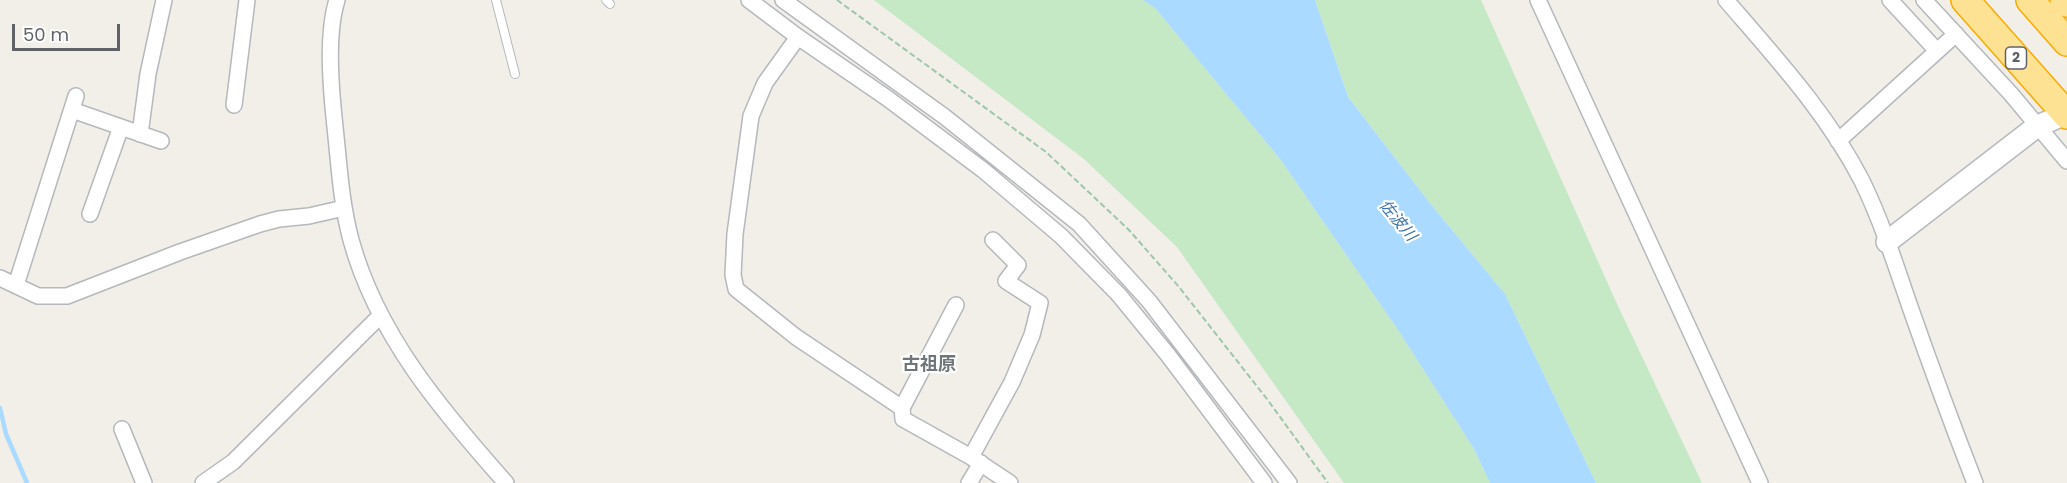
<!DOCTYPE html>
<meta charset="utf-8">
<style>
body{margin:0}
#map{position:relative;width:2067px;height:483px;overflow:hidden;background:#f1efe8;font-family:Poppins,sans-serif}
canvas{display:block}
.scale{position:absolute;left:12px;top:24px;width:108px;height:27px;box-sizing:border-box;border:3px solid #5f6368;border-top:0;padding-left:8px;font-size:18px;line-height:21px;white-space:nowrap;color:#5f6368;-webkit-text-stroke:4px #fff;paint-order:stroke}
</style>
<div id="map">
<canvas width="2067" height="483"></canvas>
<div class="scale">50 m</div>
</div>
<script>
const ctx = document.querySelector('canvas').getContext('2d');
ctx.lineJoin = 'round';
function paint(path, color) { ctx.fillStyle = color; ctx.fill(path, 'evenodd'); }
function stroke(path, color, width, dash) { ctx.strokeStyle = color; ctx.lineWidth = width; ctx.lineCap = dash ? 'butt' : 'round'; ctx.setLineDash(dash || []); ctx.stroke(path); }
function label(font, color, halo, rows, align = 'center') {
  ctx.font = font + ' Poppins,"Noto Sans JP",sans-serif'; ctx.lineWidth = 4.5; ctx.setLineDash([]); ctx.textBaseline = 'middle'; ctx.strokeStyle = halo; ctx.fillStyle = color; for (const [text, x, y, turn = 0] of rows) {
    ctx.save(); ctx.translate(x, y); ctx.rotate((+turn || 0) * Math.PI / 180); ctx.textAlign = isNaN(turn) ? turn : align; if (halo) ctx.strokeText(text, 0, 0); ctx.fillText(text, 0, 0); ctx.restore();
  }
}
paint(new Path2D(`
 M874,0H1143L1155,8L1280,159L1398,330L1474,449L1490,483H1344L1177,247L1084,159Z
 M1315,0H1481L1617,304L1702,483H1596L1505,294L1429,202L1348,97Z`), '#c5e8c5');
paint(new Path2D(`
 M1143,0H1315L1348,97L1429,202L1505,294L1596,483H1490L1474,449L1398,330L1280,159L1155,8Z`), '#aadaff');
stroke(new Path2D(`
 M0,408L6,434L27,483`), '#aadaff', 4.5);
const lane = new Path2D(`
 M496,0L515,74
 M606,0L610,4`);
const street = new Path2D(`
 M337,0C326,35 331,90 335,127C339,164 341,203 351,240C377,335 442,411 506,483
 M749,0L798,37L887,98L983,170L1061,236L1119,295L1168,355L1264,483
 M783,0L945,117L1079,224L1149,301L1289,483
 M1538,0L1760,483
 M1726,0C1775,57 1827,113 1862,181C1881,220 1895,263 1909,304C1930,364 1952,424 1975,483
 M1890,0L1937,51
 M1924,0L2011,94L2067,161
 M798,37L765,83L751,116L735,234L733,275L736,289L796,337L902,408
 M234,105L247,0
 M72,110L161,141
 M140,134L148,74L164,0
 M1838,141L1956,34
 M90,214L121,127
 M0,278L38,296H67L180,252L260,224L279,219L309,216L344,208
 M16,285L76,96
 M956,305L902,408L903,419L971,457L1010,483
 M122,429L144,483
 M971,457L1012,382L1032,335L1040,303L1006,281L1018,265L993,240
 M203,483L233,462L381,315
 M969,483L981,463`);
const secondary = new Path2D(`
 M1887,242L2036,127L2067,113`);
const highway = new Path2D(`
 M1965,0L2067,115
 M2030,0L2067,42
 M2064,0L2067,3`);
stroke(lane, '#b5b8bc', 10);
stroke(street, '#b5b8bc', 18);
stroke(secondary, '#b6babf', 24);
stroke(highway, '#f9ab00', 30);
stroke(new Path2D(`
 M837,0L1046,152L1129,230L1179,287L1267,399L1328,483`), '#9cc7a9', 2, [6, 3]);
stroke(lane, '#fff', 8);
stroke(street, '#fff', 15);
stroke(secondary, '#fff', 21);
stroke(highway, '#fde293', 27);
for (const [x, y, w] of [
 [2016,58,21]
]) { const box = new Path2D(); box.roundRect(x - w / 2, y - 11, w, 22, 4.5); ctx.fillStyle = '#fff'; ctx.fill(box); stroke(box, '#5f6368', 1.5); }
label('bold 14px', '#5f6368', null, [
 ["2",2016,58]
]);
label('italic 16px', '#4174aa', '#fff', [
 ["佐波川",1397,221,50]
]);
label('bold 18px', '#70757a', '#fff', [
 ["古祖原",929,365]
]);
</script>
